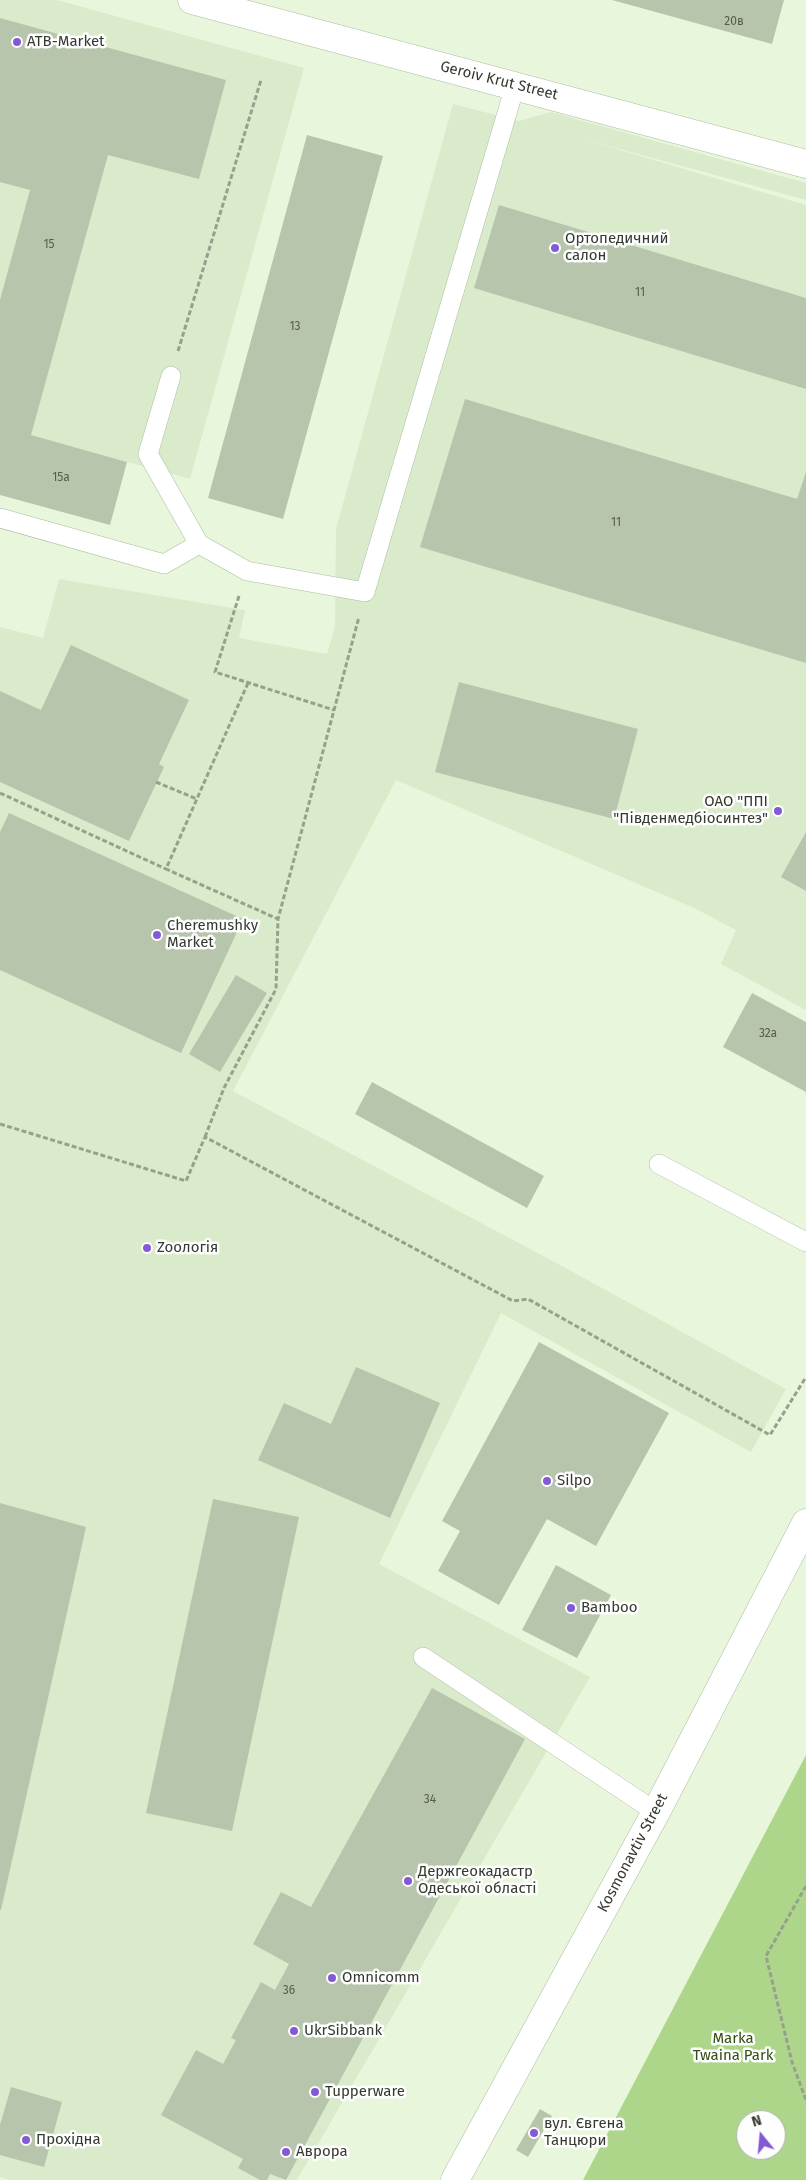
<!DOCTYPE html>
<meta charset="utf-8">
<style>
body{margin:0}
#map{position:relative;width:806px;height:2180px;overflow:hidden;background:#e8f7dc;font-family:"Fira Sans",sans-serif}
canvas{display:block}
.north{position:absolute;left:736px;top:2110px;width:50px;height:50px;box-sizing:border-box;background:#fefefe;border:1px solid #adb0ab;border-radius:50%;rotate:343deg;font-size:14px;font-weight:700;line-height:20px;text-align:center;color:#343a2f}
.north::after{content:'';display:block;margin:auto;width:18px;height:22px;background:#835ad4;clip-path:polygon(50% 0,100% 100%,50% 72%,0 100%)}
</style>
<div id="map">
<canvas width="806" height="2180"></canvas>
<div class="north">N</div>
</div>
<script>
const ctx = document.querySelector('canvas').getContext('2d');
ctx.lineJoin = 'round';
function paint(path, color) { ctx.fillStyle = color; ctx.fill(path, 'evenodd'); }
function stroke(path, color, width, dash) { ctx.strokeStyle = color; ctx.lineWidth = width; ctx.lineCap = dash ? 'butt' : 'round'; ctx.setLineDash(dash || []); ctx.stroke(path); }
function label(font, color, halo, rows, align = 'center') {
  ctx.font = font + ' "Fira Sans",sans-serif'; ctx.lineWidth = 5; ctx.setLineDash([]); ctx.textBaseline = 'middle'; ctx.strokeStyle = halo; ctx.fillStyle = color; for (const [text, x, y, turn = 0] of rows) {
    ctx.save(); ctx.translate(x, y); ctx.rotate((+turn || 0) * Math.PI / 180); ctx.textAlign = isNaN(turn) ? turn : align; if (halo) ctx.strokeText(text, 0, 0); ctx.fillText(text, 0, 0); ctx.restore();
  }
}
paint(new Path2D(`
 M0,0H57L304,68L190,479L0,427Z
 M453,104L519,121L551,112L806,183V200L583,139L806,205V1010L721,964L736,930L694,908L396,780L233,1091L562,1266L786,1389L751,1452L501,1313L379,1564L590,1677L297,2180H10L0,2177V627L43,638L59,579L245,610L239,638L327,654L335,627L336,529Z`), '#d9ebca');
paint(new Path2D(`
 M806,1755V2180H583ZM746,2120H776V2150H746Z`), '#add68b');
paint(new Path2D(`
 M612,0H784L772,44Z
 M0,18L226,80L199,179L108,155L31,435L127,462L110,525L0,495V300L30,190L0,182Z
 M307,135L383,156L283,519L208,498Z
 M499,205L806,298V389L474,288Z
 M465,399L797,499L806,472V663L420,547Z
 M71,645L189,700L159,764L164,767L129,841L0,782V691L41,710Z
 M459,682L638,729L614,819L435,772Z
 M9,813L243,919L181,1053L0,970V832Z
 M806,832V891L781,877Z
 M236,975L267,993L220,1072L189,1054Z
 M752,993L806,1022V1092L723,1047Z
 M372,1082L544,1176L527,1208L355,1114Z
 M539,1342L669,1413L596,1546L547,1519L499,1605L438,1571L460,1531L442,1521Z
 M356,1367L440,1403L390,1518L258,1460L284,1403L331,1424Z
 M213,1499L299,1517L232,1831L146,1813Z
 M0,1503L86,1527L1,1910H0Z
 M556,1565L611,1595L577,1658L522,1630Z
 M432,1688L525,1739L286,2180L270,2174L267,2180H260L238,2168L243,2159L161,2115L196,2050L223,2064L236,2040L231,2038L261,1982L275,1990L289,1964L253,1944L281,1892L311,1907Z
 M11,2087L62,2102L44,2167L0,2155V2125Z
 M540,2109L552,2116L528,2157L516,2150Z`), '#b7c5ac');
const lane = new Path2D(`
 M171,376L148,454L199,544L247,571L365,592L515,86
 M0,518L164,564L199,544
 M659,1164L806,1242
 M423,1657L656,1812`);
const street = new Path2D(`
 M192,0L806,164`);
const secondary = new Path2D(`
 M455,2180L656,1812L806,1523`);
stroke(lane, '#acbba1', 20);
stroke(street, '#acbba1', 29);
stroke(secondary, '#acbba1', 29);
stroke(new Path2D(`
 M178,351L261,80
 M239,596L215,672L334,710
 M248,683L166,869L278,919
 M156,782L197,799
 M0,793L166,869
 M0,1124L186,1181L205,1137L513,1301L528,1299L770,1435L806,1377
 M205,1137L224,1088L276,989L278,919L359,617
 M806,1886L766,1956L792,2062L806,2100`), '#96a18d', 3, [5, 2.5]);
stroke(lane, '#fff', 19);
stroke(street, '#fff', 28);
stroke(secondary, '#fff', 28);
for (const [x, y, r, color] of [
 [17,42,5,"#835ad4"],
 [555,248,5,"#835ad4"],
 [778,811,5,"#835ad4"],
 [157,935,5,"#835ad4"],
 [147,1248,5,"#835ad4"],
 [547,1481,5,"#835ad4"],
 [571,1608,5,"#835ad4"],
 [408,1881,5,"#835ad4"],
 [332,1978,5,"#835ad4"],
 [294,2031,5,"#835ad4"],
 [315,2092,5,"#835ad4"],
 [534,2133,5,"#835ad4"],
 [26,2140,5,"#835ad4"],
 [286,2152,5,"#835ad4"]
]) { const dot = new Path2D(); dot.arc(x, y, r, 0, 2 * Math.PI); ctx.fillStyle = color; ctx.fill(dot); stroke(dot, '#fefefe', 2); }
label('12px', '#555d4e', null, [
 ["20в",734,22],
 ["15",49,245],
 ["11",640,293],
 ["13",295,327],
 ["15а",61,478],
 ["11",616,523],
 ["32а",768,1034],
 ["34",430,1800],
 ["36",289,1991]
]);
label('15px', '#343a2f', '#fefefe', [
 ["ATB-Market",27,42],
 ["Ортопедичний",565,239],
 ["салон",565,256],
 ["ОАО \"ППІ",768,802,"right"],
 ["\"Південмедбіосинтез\"",768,819,"right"],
 ["Cheremushky",167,926],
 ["Market",167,943],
 ["Zooлогія",157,1248],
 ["Silpo",557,1481],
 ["Bamboo",581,1608],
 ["Держгеокадастр",418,1872],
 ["Одеської області",418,1889],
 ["Omnicomm",342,1978],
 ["UkrSibbank",304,2031],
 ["Tupperware",325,2092],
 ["вул. Євгена",544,2124],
 ["Танцюри",544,2141],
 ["Прохідна",36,2140],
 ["Аврора",296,2152]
], 'left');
label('15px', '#343a2f', '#fefefe', [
 ["Geroiv Krut Street",499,81,14],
 ["Kosmonavtiv Street",633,1853,-62]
]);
label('15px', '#324f12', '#fefefe', [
 ["Marka",733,2039],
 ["Twaina Park",733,2056]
]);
</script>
